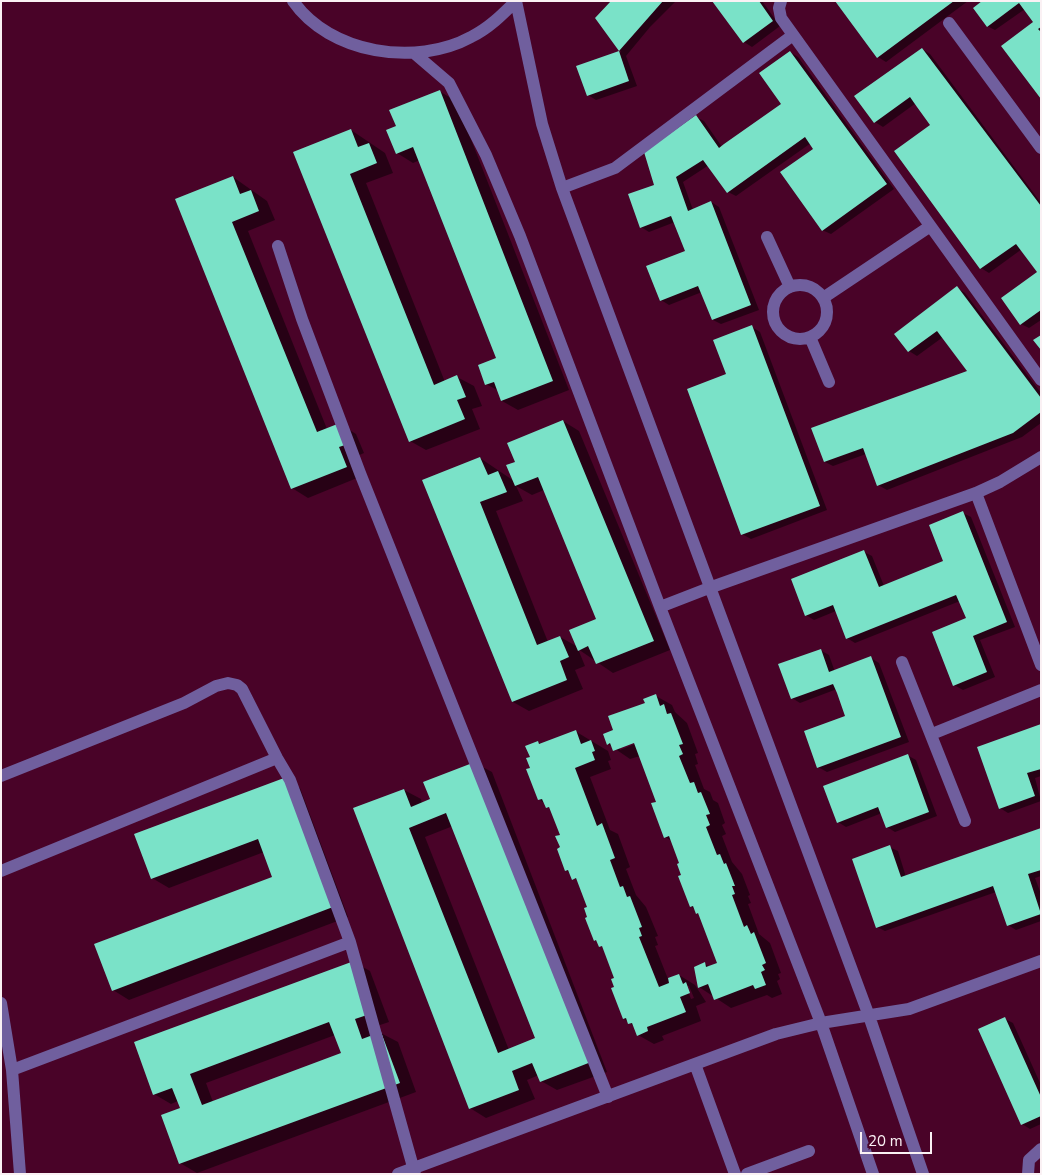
<!DOCTYPE html>
<style>
body{margin:0}
#map{position:relative;width:1042px;height:1175px;overflow:hidden;background:#490328;font-family:"Nunito Sans",sans-serif}
canvas{display:block}
.frame{position:absolute;inset:0;border:2px solid #faf1f4;pointer-events:none}
.scale{position:absolute;left:860px;top:1132px;width:72px;height:22px;box-sizing:border-box;border:2px solid #faf1f4;border-top:0;padding-left:6px;font-size:15px;line-height:18px;white-space:nowrap;color:#faf1f4;-webkit-text-stroke:4px #490328;paint-order:stroke}
</style>
<div id="map">
<canvas width="1042" height="1175"></canvas>
<div class="frame"></div>
<div class="scale">20 m</div>
</div>
<script>
const ctx = document.querySelector('canvas').getContext('2d');
ctx.lineJoin = 'round';
function paint(path, color) { ctx.fillStyle = color; ctx.fill(path, 'evenodd'); }
function stroke(path, color, width, dash) { ctx.strokeStyle = color; ctx.lineWidth = width; ctx.lineCap = dash ? 'butt' : 'round'; ctx.setLineDash(dash || []); ctx.stroke(path); }
paint(new Path2D(`
 M613,1H676L650,27L626,56L637,86L596,100L588,95L578,67L621,52L597,18Z
 M714,1H762L780,26L752,47L744,42Z
 M836,1H968L886,62L878,57Z
 M984,1H1041V97L1035,22L1025,9L995,30L987,26Z
 M922,49L930,54L1041,203V320L1029,328L1021,324L1038,272L1022,249L989,273L981,268L896,151L932,126L916,103L883,127L875,122Z
 M790,52L798,57L894,189L831,234L822,230L815,149L811,143L736,196L728,192L709,165L683,182L693,210L711,202L719,207L759,310L721,324L713,320L702,292L669,305L661,300L686,252L675,222L649,232L641,227L655,186L696,117L704,121L722,147L783,104Z
 M439,91L456,101L569,390L518,410L502,401L499,391L486,384L497,359L420,160L413,163L397,153V127Z
 M351,130L385,153L393,173L366,183L445,382L457,377L474,386L482,406L472,409L480,429L426,450L410,441L294,153Z
 M233,177L267,201L275,220L248,231L327,429L340,424L356,434L364,453L355,457L362,476L308,498L292,488L176,200Z
 M957,288L965,293L1041,393V423L1022,437L887,490L878,485L866,454L833,466L825,462L813,429L969,371L943,337L917,356L909,351Z
 M752,327L760,332L827,510L751,539L742,534Z
 M563,421L579,431L670,650L613,673L578,649L585,666L575,670L583,689L529,711L513,702L424,481L480,458L514,481L517,463ZM516,486L532,495L544,490L598,620L578,647L560,637L548,642L496,511L523,501Z
 M963,513L971,517L1015,627L980,640L995,677L963,690L954,685L968,619L960,601L855,643L847,638L836,611L814,620L806,615L864,552L872,556L884,586L945,562Z
 M820,650L829,655L835,672L871,658L879,663L909,742L827,772L818,767L847,717L837,689L800,703L792,698Z
 M656,696L672,705L675,712L687,723L698,753L695,754L698,764L695,765L704,789L710,792L713,800L718,803L725,823L722,825L726,834L722,836L732,862L742,874L750,895L748,896L751,903L748,904L759,934L770,943L781,973L778,974L780,979L777,981L782,994L772,998L767,995L731,1008L699,987L705,964L710,967L719,964L700,915L691,906L681,864L672,841L665,837L657,802L640,756L630,759L608,744L615,731ZM639,740L640,742L620,750V747Z
 M1041,726V776L1035,778L1041,801L1008,813L1000,808Z
 M575,731L608,751L611,760L608,761L611,769L590,777L610,830L618,834L630,867L626,869L636,895L646,907L658,936L655,937L658,945L655,946L668,979L679,975L695,985L706,1002L696,1006L701,1021L662,1036L664,1040L654,1044L638,1035L634,1026L624,1019L616,988V978L605,949L595,940L589,908L579,882L566,870L561,835L552,810L539,799L531,769V758L538,742L542,745ZM686,986H689L694,998L691,999Z
 M907,755L916,760L937,816L895,832L887,827L882,813L846,827L838,822Z
 M475,763L492,772L607,1072L557,1090L541,1081L539,1075L527,1080L535,1099L486,1118L470,1108L355,809L404,790L421,799L422,804L431,800ZM453,826L536,1039L509,1050L425,837Z
 M283,779L300,788L348,917L129,1000L113,990L273,878L264,852L169,888L152,878Z
 M1041,829V876L1035,878L1041,894V921L1016,930L1008,925L996,892L885,931L877,927L889,847L898,851L906,877Z
 M354,962L370,971L389,1022L371,1028L398,1042L416,1092L197,1173L180,1163L181,1109L178,1101L171,1104L154,1094ZM335,1035L342,1054L213,1102L206,1083Z
 M1005,1019L1013,1023L1041,1085V1124L1030,1129L1022,1124Z`), '#0007');
paint(new Path2D(`
 M611,1H663L619,51L595,18Z
 M712,1H759L773,21L743,43Z
 M835,1H954L877,58Z
 M982,1H1041V27L1038,29L1041,32V99L1001,46L1033,22L1019,3L987,27L973,8Z
 M922,48L1041,206V310L1020,325L1001,298L1037,272L1016,244L980,269L894,151L930,125L917,107L910,97L874,123L854,96Z
 M619,51L629,81L587,96L576,66Z
 M790,51L887,184L822,231L780,172L813,149L805,137L727,193L703,160L676,177L688,211L711,201L751,305L712,320L698,286L660,301L646,266L685,251L671,216L640,228L628,194L654,185L644,152L696,115L719,148L724,144L781,104L759,73Z
 M440,90L553,381L501,401L494,382L485,385L478,365L496,358L413,147L396,154L386,130L396,126L389,110Z
 M351,129L358,147L369,143L377,163L350,174L434,385L457,375L466,397L457,400L465,419L409,442L293,152Z
 M233,176L240,194L251,190L259,211L232,222L317,432L340,423L348,444L339,447L347,467L291,489L175,199Z
 M957,286L1041,398V412L1013,433L877,486L863,448L824,462L811,428L967,371L937,331L908,352L894,334Z
 M752,325L820,506L741,535L687,389L726,374L713,340Z
 M1041,335V350L1033,340Z
 M563,420L654,641L596,664L588,646L578,651L569,630L596,619L538,477L515,486L506,465L515,462L507,443Z
 M480,457L488,475L498,471L507,492L480,502L537,645L560,636L569,657L560,661L567,680L512,702L422,480Z
 M963,511L1007,622L973,636L987,672L953,686L932,632L966,618L956,595L846,639L833,605L805,616L791,579L864,550L879,587L943,561L929,525Z
 M821,649L829,672L871,656L901,737L817,768L804,731L845,716L837,693L833,684L791,699L778,664Z
 M656,694L660,706L664,704L667,714L671,713L683,744L679,745L683,754L679,756L690,783L694,782L698,793L701,792L710,814L706,815L710,825L706,827L717,855L720,854L724,864L726,863L735,886H732L735,894L732,895L744,927L747,925L751,934L754,932L766,963L762,965L765,970L761,972L766,985L755,989L753,985L714,1000L708,984L698,988L694,967L705,962L706,967L717,963L698,913L696,914L693,906L690,907L678,876L681,875L677,864L679,863L669,836L664,838L651,803L656,802L634,743L613,751L610,743L607,745L603,734L613,730L608,716L645,703L643,699Z
 M1041,724V769L1027,773L1035,796L999,809L977,747Z
 M576,730L581,744L591,740L595,751L592,752L595,760L575,768L597,826L602,823L615,858L610,860L620,887L623,886L627,897L630,896L642,927L639,928L642,936L639,937L659,987L669,983L668,978L679,974L683,984L686,982L690,993L680,997L686,1012L647,1027L648,1031L637,1036L632,1023L628,1024L626,1018L623,1019L611,988L614,987L611,979L614,978L602,946L599,947L596,940L594,941L585,918L587,917L584,908L587,907L576,878L572,880L568,870L565,871L557,849L560,847L555,836L560,835L549,807L546,808L542,799L538,800L526,769L530,768L526,758L530,757L525,746L538,741L539,744Z
 M908,754L929,812L886,828L878,807L837,823L823,786Z
 M475,762L591,1062L540,1082L532,1063L512,1071L519,1090L469,1109L353,808L404,789L411,807L430,799L423,782ZM446,813L535,1038L498,1053L409,828Z
 M284,778L333,907L112,991L94,944L272,877L258,839L151,879L134,834Z
 M1041,828V870L1028,874L1041,914L1007,926L993,886L876,928L852,859L890,845L901,877Z
 M354,961L373,1013L355,1019L362,1039L381,1032L400,1083L179,1164L161,1115L180,1108L172,1088L153,1095L134,1042ZM329,1022L341,1053L202,1105L190,1074Z
 M1005,1017L1041,1097V1116L1021,1125L978,1029Z`), '#7ae2c8');
stroke(new Path2D(`
 M293,1C330,54 416,67 471,37C489,28 502,15 516,1
 M516,1L542,124L562,188L869,1016L923,1174
 M781,1L779,8L781,18L1041,380
 M949,23L1041,148
 M414,53L449,83L486,155L520,236L660,607L821,1023L873,1174
 M562,188L615,168L793,35
 M767,237L790,287
 M278,246L302,319L360,473L608,1097
 M773 312a27 27 0 1 1 54 0a27 27 0 1 1-54 0Z
 M823,298L929,227
 M810,337L829,382
 M976,493L1041,665
 M660,607L709,588L976,493L1000,482L1041,457
 M902,662L965,821
 M932,734L1041,690
 M1,776L184,703L216,686L228,683L237,685L242,689L277,758L290,780L350,942L415,1174
 M1,871L277,758
 M1,1003L12,1070L20,1174
 M695,1064L735,1174
 M12,1070L350,942
 M398,1174L776,1034L821,1023L909,1009L1041,961
 M747,1174L809,1151
 M1028,1174L1029,1160L1041,1149`), '#705f9e', 12);
</script>
